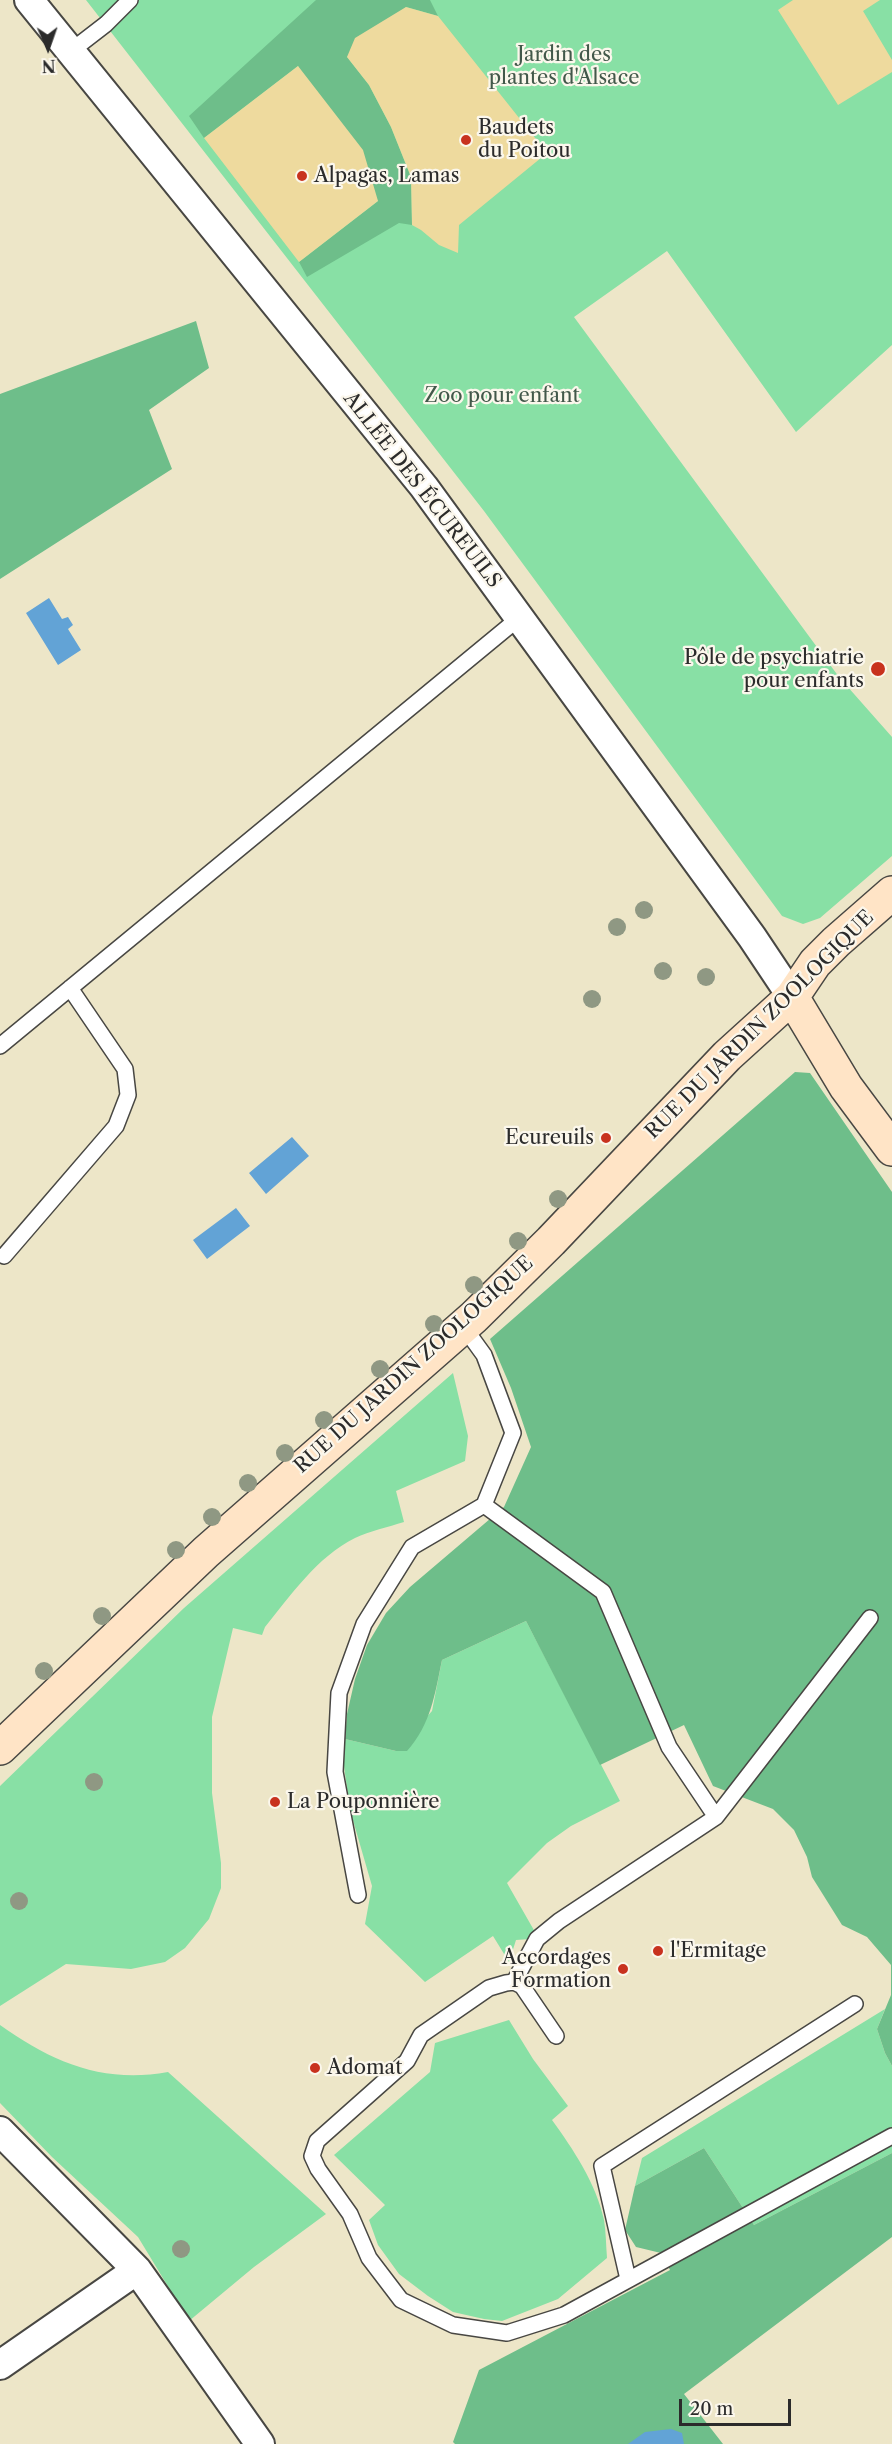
<!DOCTYPE html>
<meta charset="utf-8">
<style>
body{margin:0}
#map{position:relative;width:892px;height:2444px;overflow:hidden;background:#ede6c8;font-family:"Libre Caslon Text",serif}
canvas{display:block}
.north{position:absolute;left:18px;top:18px;width:60px;height:60px;-webkit-text-stroke:4px #fbf7ec;paint-order:stroke;rotate:178deg;font-size:16px;font-weight:700;line-height:24px;text-align:center;color:#2b2b2b}
.north::after{content:'';display:block;margin:auto;width:21px;height:27px;background:#2b2b2b;clip-path:polygon(50% 0,100% 100%,50% 72%,0 100%)}
.scale{position:absolute;left:679px;top:2399px;width:112px;height:27px;box-sizing:border-box;border:3px solid #2b2b2b;border-top:0;padding-left:8px;font-size:18px;line-height:21px;white-space:nowrap;color:#2b2b2b;-webkit-text-stroke:4px #fbf7ec;paint-order:stroke}
</style>
<div id="map">
<canvas width="892" height="2444"></canvas>
<div class="north">N</div>
<div class="scale">20 m</div>
</div>
<script>
const ctx = document.querySelector('canvas').getContext('2d');
ctx.lineJoin = 'round';
function paint(path, color) { ctx.fillStyle = color; ctx.fill(path, 'evenodd'); }
function stroke(path, color, width, dash) { ctx.strokeStyle = color; ctx.lineWidth = width; ctx.lineCap = dash ? 'butt' : 'round'; ctx.setLineDash(dash || []); ctx.stroke(path); }
function label(font, color, halo, rows, align = 'center') {
  ctx.font = font + ' "Libre Caslon Text",serif'; ctx.lineWidth = 4.5; ctx.setLineDash([]); ctx.textBaseline = 'middle'; ctx.strokeStyle = halo; ctx.fillStyle = color; for (const [text, x, y, turn = 0] of rows) {
    ctx.save(); ctx.translate(x, y); ctx.rotate((+turn || 0) * Math.PI / 180); ctx.textAlign = isNaN(turn) ? turn : align; if (halo) ctx.strokeText(text, 0, 0); ctx.fillText(text, 0, 0); ctx.restore();
  }
}
paint(new Path2D(`
 M86,0H892V345L796,432L667,251L574,317L839,677L892,737V856L820,918L803,924L782,916L484,511Z
 M453,1373L468,1436L465,1461L396,1491L404,1522C388,1527 370,1531 355,1538C317,1557 291,1595 265,1627L262,1635L233,1628L212,1717V1793L221,1863V1888L209,1919L185,1948L165,1962L131,1969L66,1964L0,2006V1786L184,1608Z
 M526,1621L620,1801L571,1826L547,1843L507,1883L535,1932L530,1939L516,1940L509,1962L493,1936L425,1982L365,1924L372,1886L350,1810L343,1759L345,1739L396,1751L432,1711L442,1660Z
 M885,2009L877,2029L885,2053L892,2066V2153L754,2225L704,2148L635,2186L642,2158Z
 M509,2020L533,2059L568,2106L552,2120C573,2149 596,2183 604,2220C606,2232 606,2246 607,2258L558,2299L502,2321L484,2319L453,2312L428,2296L399,2274L378,2245L369,2220L385,2205L334,2155L430,2072L435,2043Z
 M0,2025C52,2062 103,2084 168,2072L326,2214L254,2267L189,2321L138,2237L52,2157L0,2103Z`), '#88e0a5');
paint(new Path2D(`
 M316,0H430L438,16L406,7L347,57L369,85L391,127L411,177L412,225L399,223L307,277L299,262L378,201L298,66L204,138L189,116Z
 M196,321L209,368L149,410L172,469L0,579V394Z
 M795,1072L810,1073L892,1192V2066L885,2053L877,2029L891,1995V1965L867,1937L842,1925L812,1877L807,1857L794,1830L773,1809L713,1786L684,1725L600,1765L526,1621L442,1660C435,1694 431,1724 407,1751H396L345,1739L347,1714L355,1679L367,1645L386,1613L410,1587L504,1507L531,1447L511,1388L490,1339Z
 M704,2148L754,2225L892,2153V2237L684,2394L723,2444H455L453,2442L479,2370L670,2270L661,2253L636,2247L625,2230L635,2186Z`), '#6ebe8a');
paint(new Path2D(`
 M793,0H880L863,11L892,60V72L838,105L778,10Z
 M406,7L438,16L547,153L459,225L458,253L439,245L421,230L412,225L411,177L391,127L369,85L347,57L355,38Z
 M298,66L363,150L378,201L299,262L204,138Z`), '#eeda9e');
paint(new Path2D(`
 M49,598L62,619L68,617L73,625L68,629L81,650L58,665L26,613Z
 M292,1137L309,1156L266,1194L249,1173Z
 M236,1208L250,1226L207,1259L193,1240Z
 M671,2429L682,2433L684,2444H628L645,2432Z`), '#62a3d6');
const lane = new Path2D(`
 M71,51L106,24L130,0
 M0,1046L519,618
 M4,1256L116,1126L128,1095L125,1069L70,988
 M484,1505L603,1592L669,1747L716,1817
 M358,1895L335,1772L339,1693L364,1624L412,1547L484,1505L513,1433L484,1355L463,1326
 M514,1982L537,1939L559,1921L716,1817L870,1618
 M556,2036L522,1986L514,1982L506,1983L489,1988L421,2035L407,2061L317,2141L312,2156L318,2169L350,2214L369,2258L401,2300L453,2325L507,2333L564,2315L892,2136
 M628,2279L602,2166L855,2004`);
const street = new Path2D(`
 M29,0L424,487L752,937L792,997
 M0,2131L137,2270L260,2444
 M0,2365L137,2270`);
const secondary = new Path2D(`
 M792,997L846,1087L892,1149
 M0,1748L206,1552L474,1317L551,1241L727,1056L792,997L815,963L836,942L892,893`);
stroke(lane, '#484743', 18);
stroke(street, '#484743', 32);
stroke(secondary, '#484743', 36);
stroke(lane, '#fff', 15);
stroke(street, '#fff', 28);
stroke(secondary, '#ffe4c6', 33);
ctx.fillStyle = '#8f9883';
for (const [x, y] of [
 [644,910],
 [617,927],
 [663,971],
 [706,977],
 [592,999],
 [558,1199],
 [518,1241],
 [474,1285],
 [434,1324],
 [380,1369],
 [324,1420],
 [285,1453],
 [248,1483],
 [212,1517],
 [176,1550],
 [102,1616],
 [44,1671],
 [94,1782],
 [19,1901],
 [181,2249]
]) { ctx.beginPath(); ctx.arc(x, y, 9, 0, 2 * Math.PI); ctx.fill(); }
for (const [x, y, r, color] of [
 [466,140,6,"#c8321e"],
 [302,176,6,"#c8321e"],
 [878,669,8,"#c8321e"],
 [606,1138,6,"#c8321e"],
 [275,1802,6,"#c8321e"],
 [658,1951,6,"#c8321e"],
 [623,1969,6,"#c8321e"],
 [315,2068,6,"#c8321e"]
]) { const dot = new Path2D(); dot.arc(x, y, r, 0, 2 * Math.PI); ctx.fillStyle = color; ctx.fill(dot); stroke(dot, '#fbf7ec', 2); }
label('20px', '#42584a', '#fbf7ec', [
 ["Jardin des",564,55],
 ["plantes d'Alsace",564,78],
 ["Zoo pour enfant",502,396]
]);
label('20px', '#2b2b2b', '#fbf7ec', [
 ["Baudets",478,128],
 ["du Poitou",478,151],
 ["Alpagas, Lamas",314,176],
 ["Pôle de psychiatrie",864,658,"right"],
 ["pour enfants",864,681,"right"],
 ["Ecureuils",594,1138,"right"],
 ["La Pouponnière",287,1802],
 ["l'Ermitage",670,1951],
 ["Accordages",611,1958,"right"],
 ["Formation",611,1981,"right"],
 ["Adomat",327,2068]
], 'left');
label('20px', '#2b2b2b', '#fbf7ec', [
 ["ALLÉE DES ÉCUREUILS",422,490,52],
 ["RUE DU JARDIN ZOOLOGIQUE",760,1025,-45],
 ["RUE DU JARDIN ZOOLOGIQUE",414,1365,-42]
]);
</script>
